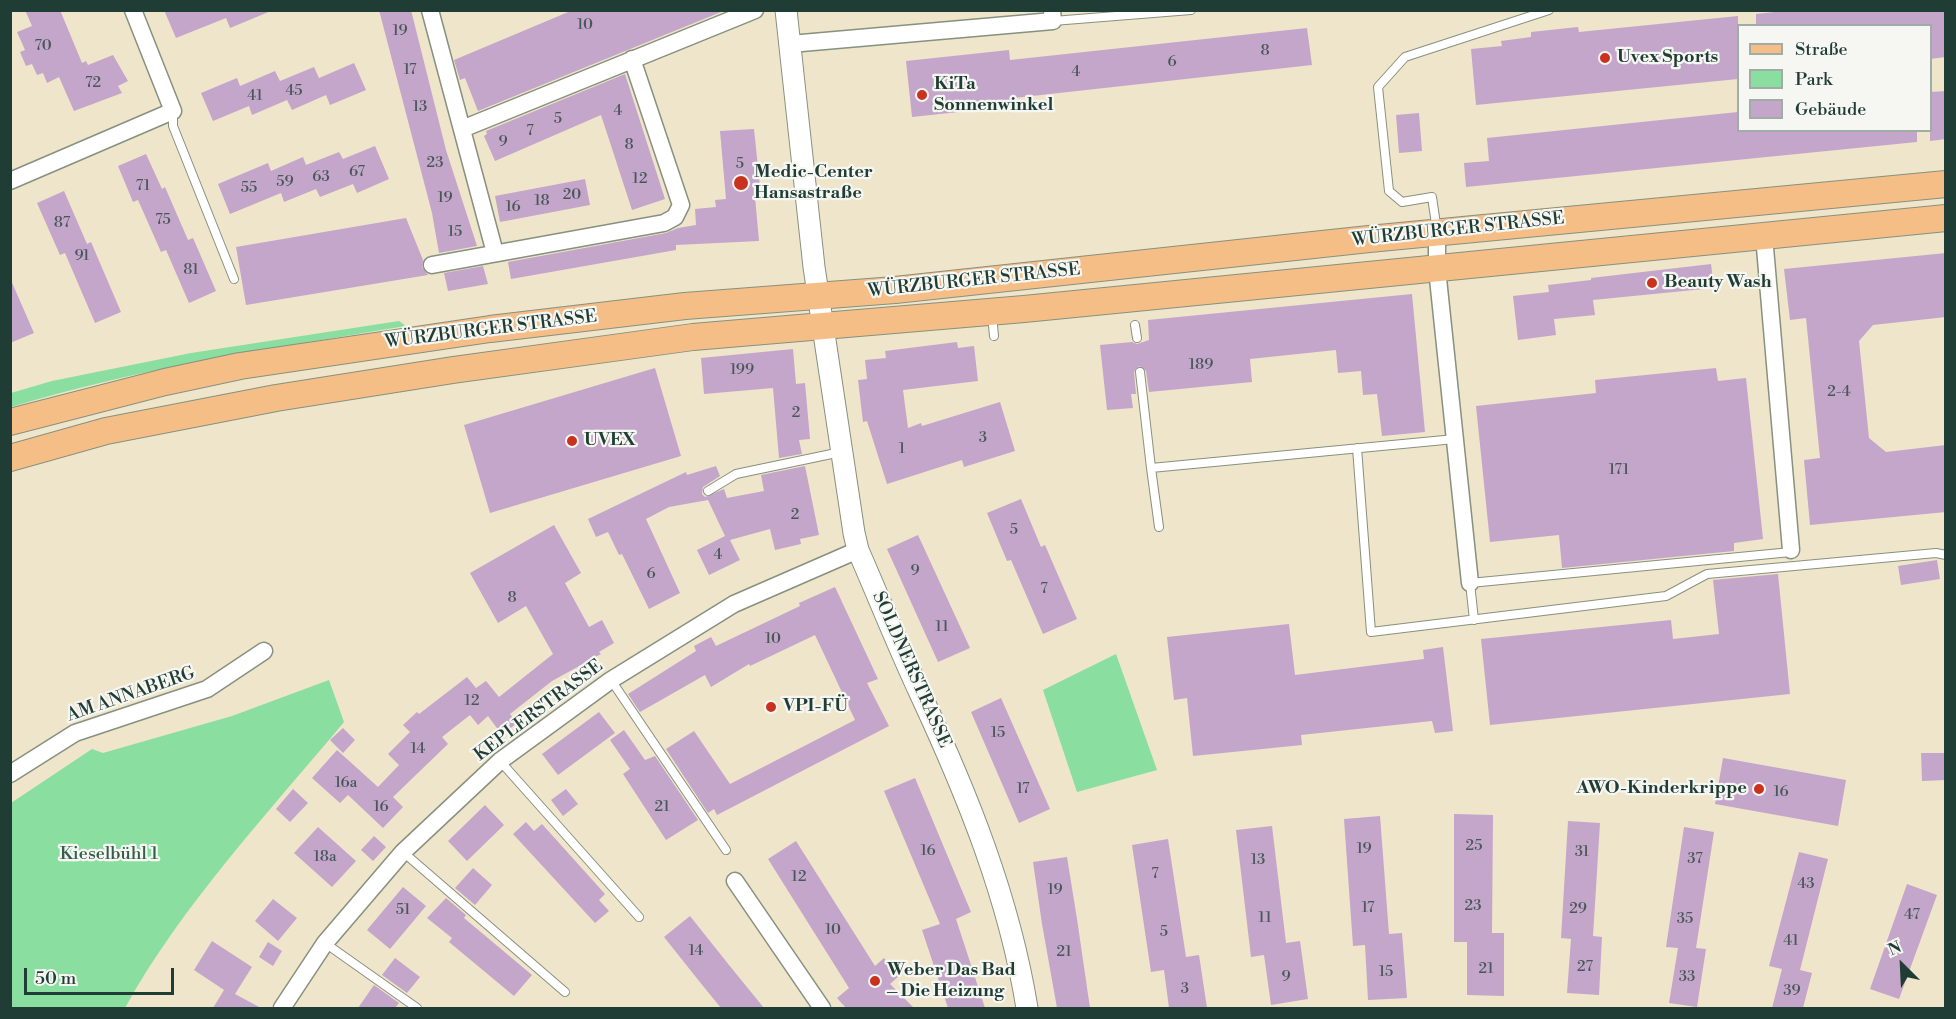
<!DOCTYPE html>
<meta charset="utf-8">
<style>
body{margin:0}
#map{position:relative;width:1956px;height:1019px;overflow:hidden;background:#eee5ca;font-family:"Libre Bodoni",serif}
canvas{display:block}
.frame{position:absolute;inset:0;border:12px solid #1f3d34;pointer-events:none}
.legend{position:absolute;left:1737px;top:24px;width:195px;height:108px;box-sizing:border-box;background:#f6f6f2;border:2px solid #a0aca6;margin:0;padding:8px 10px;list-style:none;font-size:18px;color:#1f3d34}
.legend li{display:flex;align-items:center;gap:12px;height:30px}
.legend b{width:30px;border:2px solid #a0aca6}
.north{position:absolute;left:1872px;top:935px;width:60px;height:60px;-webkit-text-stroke:4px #f6f6f2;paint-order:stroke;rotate:336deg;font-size:16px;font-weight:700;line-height:24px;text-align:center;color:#1f3d34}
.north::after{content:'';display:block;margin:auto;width:21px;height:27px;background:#1f3d34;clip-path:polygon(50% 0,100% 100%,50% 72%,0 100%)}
.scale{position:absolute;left:24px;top:968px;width:150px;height:27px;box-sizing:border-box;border:3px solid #1f3d34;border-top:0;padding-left:8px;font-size:18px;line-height:21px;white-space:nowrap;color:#1f3d34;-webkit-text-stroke:4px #f6f6f2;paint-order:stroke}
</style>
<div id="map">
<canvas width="1956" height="1019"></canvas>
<div class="frame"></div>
<ul class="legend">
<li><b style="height:8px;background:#f6be87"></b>Straße</li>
<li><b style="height:16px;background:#89dea0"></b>Park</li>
<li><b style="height:16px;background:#c4a6cb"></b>Gebäude</li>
</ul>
<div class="north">N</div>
<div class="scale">50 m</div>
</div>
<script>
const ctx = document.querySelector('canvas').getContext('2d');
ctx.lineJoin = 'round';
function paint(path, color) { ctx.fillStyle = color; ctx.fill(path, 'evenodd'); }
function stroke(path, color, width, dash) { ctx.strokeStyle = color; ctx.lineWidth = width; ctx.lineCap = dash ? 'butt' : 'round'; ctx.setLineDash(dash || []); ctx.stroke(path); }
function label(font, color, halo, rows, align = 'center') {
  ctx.font = font + ' "Libre Bodoni",serif'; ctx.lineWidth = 4.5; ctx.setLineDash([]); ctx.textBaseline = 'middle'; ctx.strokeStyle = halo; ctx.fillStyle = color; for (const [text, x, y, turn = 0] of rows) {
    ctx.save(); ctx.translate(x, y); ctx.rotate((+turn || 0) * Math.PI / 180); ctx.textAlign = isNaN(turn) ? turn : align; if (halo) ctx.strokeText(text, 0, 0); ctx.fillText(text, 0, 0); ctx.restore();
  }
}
paint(new Path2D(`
 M399,321L406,326C274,348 139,368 11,407V393L52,381L191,353Z
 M1116,654L1157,770L1077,792L1043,690Z
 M329,680L344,722C269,812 181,906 125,1008H11V803L92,749L103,753L232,716Z`), '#89dea0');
paint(new Path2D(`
 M25,10H60L82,63L86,61L88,65L113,55L128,81L118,86L122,93L74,111L59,77L47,83L43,73L37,75L32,64L26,66L20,52L25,50L17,32L32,26Z
 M164,10H271V11L230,28L226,18L176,38Z
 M379,10H411L446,150L477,246L439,253L432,213Z
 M573,10H726L478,111L465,78L460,80L454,60Z
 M1793,10H1946V57L1930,59V26H1756V14Z
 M1738,16V79L1476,105L1471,49L1502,46L1501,41L1531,37V32L1578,27L1579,32Z
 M1307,28L1312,65L1014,98L1015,106L912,117L906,61L1009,50L1010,60Z
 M354,63L366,90L330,105L326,95L292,110L287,100L252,115L249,106L213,121L201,93L237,78L240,86L275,71L280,81L314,67L319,78Z
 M625,74L665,199L632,210L601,115L495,161L484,136L487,134L486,131Z
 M1946,91V139L1930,141V92Z
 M1738,112V130H1917V142L1466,187L1464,163L1489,161L1487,138Z
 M1419,113L1422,151L1399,153L1396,115Z
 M754,129L761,196L755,197L759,241L676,245V250L511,279L508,262L666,233L678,228L696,225L695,209L716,207L715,200L726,199L720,131Z
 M375,146L389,179L357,193L353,184L320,197L316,189L284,202L281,193L230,214L218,184L268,163L271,171L303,157L306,165L339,152L343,159Z
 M146,154L162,189L165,187L188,240L193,238L216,291L189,303L166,250L161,252L138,200L133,202L118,166Z
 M585,179L590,205L500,222L495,196Z
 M64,191L87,244L91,242L121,312L95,323L65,253L60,255L37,203Z
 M406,218L423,260L422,267L428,275L246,305L236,247Z
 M1946,253V317L1873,325L1859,341L1869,438L1886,452L1946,445V512L1810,525L1804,460L1820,458L1806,318L1790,320L1784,269Z
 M1711,264L1714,288L1593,300L1595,315L1554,319L1556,335L1518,340L1513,296L1549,292L1548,285L1591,280V278Z
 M483,266L488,284L448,291L444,273Z
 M10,278L34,333L10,343Z
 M1412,294L1425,432L1382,436L1377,394L1363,395L1361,371L1338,373L1336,350L1250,359L1252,382L1149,392L1146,371L1139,366L1134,372L1136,394H1131L1133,408L1107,410L1100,345L1132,342L1137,344L1149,340L1148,320Z
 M957,342L958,348L974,346L978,381L903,390L908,428L921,423L922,426L1000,402L1015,451L964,467L962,460L887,484L867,421L863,422L858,380L867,379L865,360L886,358L885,351Z
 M793,349L796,384L805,383L810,439L799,440L802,454L779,458L773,388L704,394L701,358Z
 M655,368L681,456L490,513L464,425Z
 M1716,368L1718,381L1746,378L1763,539L1734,543V551L1562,568L1559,535L1490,542L1476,406L1596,393L1595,380Z
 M716,466L720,476L703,487L702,494L705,497L724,489L727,498L764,491L761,475L805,466L819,535L800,539L801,544L775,550L770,529L730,540L740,560L709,575L697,550L725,536L708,500L669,507L646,519L680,593L649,609L622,554L619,555L608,532L596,537L588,519L686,472L687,475Z
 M1021,499L1041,547L1045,545L1077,619L1043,634L1011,560L1007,561L987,513Z
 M554,525L581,573L565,583L589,627L602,620L614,643L599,652L601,654L552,681L510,714L517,723L502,735L488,716L478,725L470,715L442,737L448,744L393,797L403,807L383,828L348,795L340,803L312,778L337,750L378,787L399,765L388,754L410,732L403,725L417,712L419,714L467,677L476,688L486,681L499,697L553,654L526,606L498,623L470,573Z
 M918,535L970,648L938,662L887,549Z
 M1937,560L1940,579L1901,585L1898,566Z
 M1778,574L1790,694L1490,725L1481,639L1671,620L1673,639L1719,634L1713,580Z
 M835,587L878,679L867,683L889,726L717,815L714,809L708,813L666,749L694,731L730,784L855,720L815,635L750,666L749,664L711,687L705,675L640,712L628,694L696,651L694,646L711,637L716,646L800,606L799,603Z
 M1289,624L1295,675L1424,659L1423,650L1443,647L1453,731L1435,733L1432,721L1301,735L1302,745L1193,756L1187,698L1174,700L1167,637Z
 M1001,698L1050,809L1019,823L971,712Z
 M599,712L615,733L558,775L542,754Z
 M343,728L355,740L343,753L330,740Z
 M624,730L645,760L655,756L698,820L666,840L623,774L630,769L610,740Z
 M1921,753H1946V780L1922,781Z
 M1723,758L1846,780L1838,826L1715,804Z
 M915,778L971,912L956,919L985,1008H948L922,930L940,924L884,791Z
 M293,789L308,803L290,822L276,809Z
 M566,789L578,804L563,816L551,800Z
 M485,805L504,825L467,861L448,841Z
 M1454,814L1493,815L1492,933H1504V996L1467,995V942H1454Z
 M1380,816L1389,934L1402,933L1407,998L1368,1000L1365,945L1353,946L1344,819Z
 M1568,821L1600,823L1593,936L1602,937L1599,995L1567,993L1571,939L1561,938Z
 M526,822L534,831L542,824L605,894L599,900L609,911L595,923L513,834Z
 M1272,826L1286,943L1300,941L1308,999L1271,1005L1264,955L1251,957L1236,830Z
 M318,827L356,861L332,887L294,853Z
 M1684,827L1714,832L1696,948L1706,949L1697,1007L1669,1003L1678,948L1666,947Z
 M374,836L386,847L373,861L361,850Z
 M1168,839L1186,957L1199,955L1207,1008H1169L1164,970L1151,972L1132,845Z
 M796,841L875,966L884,958L899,976L890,984L914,1008H846L837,998L849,988L768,859Z
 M1799,852L1828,859L1800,970L1812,973L1803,1008H1772L1782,969L1769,966Z
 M1067,857L1077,919L1090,1008H1057L1042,924L1033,862Z
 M473,868L492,885L475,905L455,888Z
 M1907,884L1937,895L1899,999L1870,989Z
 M403,887L426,906L390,949L367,930Z
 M446,898L466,915L464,918L532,975L514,996L449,942L452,938L427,918Z
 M273,899L297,918L278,941L255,921Z
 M690,916L729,965L764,1008H721L703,986L664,937Z
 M212,941L252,967L235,994L261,1008H213L224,990L194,970Z
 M268,942L282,951L273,966L259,957Z
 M395,958L420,977L407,993L382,975Z
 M374,985L399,1003L395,1008H358Z`), '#c4a6cb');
const service = new Path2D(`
 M1053,21L1191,10
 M173,111V126L234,279
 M1437,231L1432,197L1402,202L1389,191L1378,87L1405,57L1549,10
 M992,315L994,336
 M1135,325L1137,338
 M1140,372L1151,468L1455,439
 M1357,448L1371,632L1666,596L1707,574L1936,553L1946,555
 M1151,468L1159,527
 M708,491L736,474L841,452
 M1474,620L1470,583L1791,552
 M611,680L726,850
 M500,761L639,917
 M403,852L565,992
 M325,943L417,1008`);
const minor = new Path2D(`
 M430,10L495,253
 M790,44L1053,21L1052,10
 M462,129L755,10
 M10,181L173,111L133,10
 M1437,232V269L1470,583
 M1764,236L1791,550
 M432,265L664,223L675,217L681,205L632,59
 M10,774L75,733L207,689L264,651
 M735,881L822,1008
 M282,1008L325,943L403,852L500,761L611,680L734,604L858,550`);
const tertiary = new Path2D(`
 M786,10L814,267L854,533L858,550C879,598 898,646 920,693C967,794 1009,897 1027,1008`);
const primary = new Path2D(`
 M10,422L165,382L240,366L490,329L685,306L895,290L1369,239L1946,184
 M10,458L106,431L276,398L453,370L693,337L1024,309L1946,218`);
stroke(service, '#86917f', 10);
stroke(minor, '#86917f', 19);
stroke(tertiary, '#86917f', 23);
stroke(primary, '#86917f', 28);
stroke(service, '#fff', 8);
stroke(minor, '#fff', 16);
stroke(tertiary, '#fff', 21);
stroke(primary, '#f6be87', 26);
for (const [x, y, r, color] of [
 [1605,58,6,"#c8321e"],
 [922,95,6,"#c8321e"],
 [741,183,8,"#c8321e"],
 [1652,283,6,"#c8321e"],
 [572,441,6,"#c8321e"],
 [771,707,6,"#c8321e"],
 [1759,789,6,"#c8321e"],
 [875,981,6,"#c8321e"]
]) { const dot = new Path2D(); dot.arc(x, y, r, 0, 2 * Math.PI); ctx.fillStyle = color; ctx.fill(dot); stroke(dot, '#f6f6f2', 2); }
label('15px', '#48575a', null, [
 ["10",585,25],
 ["19",400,31],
 ["70",43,46],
 ["8",1265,51],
 ["6",1172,62],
 ["17",410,70],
 ["4",1076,72],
 ["72",93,83],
 ["45",294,91],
 ["41",255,96],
 ["13",420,107],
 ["4",618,111],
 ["5",558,119],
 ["7",530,131],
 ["9",503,142],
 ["8",629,145],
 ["23",435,163],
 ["5",740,164],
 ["67",357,172],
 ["63",321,177],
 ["12",640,179],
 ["59",285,182],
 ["71",143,186],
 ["55",249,188],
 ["20",572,195],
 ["19",445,198],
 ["18",542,201],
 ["16",513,207],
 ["75",163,220],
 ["87",62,223],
 ["15",455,232],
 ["91",82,256],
 ["81",191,270],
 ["189",1201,365],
 ["199",742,370],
 ["2-4",1839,392],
 ["2",796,413],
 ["3",983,438],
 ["1",902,449],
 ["171",1619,470],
 ["2",795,515],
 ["5",1014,530],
 ["4",718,555],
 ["9",915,571],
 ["6",651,574],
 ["7",1044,589],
 ["8",512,598],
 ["11",942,627],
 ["10",773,639],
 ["12",472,701],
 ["15",998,733],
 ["14",418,749],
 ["16a",346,783],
 ["17",1023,789],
 ["16",1781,792],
 ["16",381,807],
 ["21",662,807],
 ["25",1474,846],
 ["19",1364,849],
 ["16",928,851],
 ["31",1582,852],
 ["18a",325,857],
 ["37",1695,859],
 ["13",1258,860],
 ["7",1155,874],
 ["12",799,877],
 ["43",1806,884],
 ["19",1055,890],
 ["23",1473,906],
 ["17",1368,908],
 ["29",1578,909],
 ["51",403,910],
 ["47",1912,915],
 ["11",1265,918],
 ["35",1685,919],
 ["10",833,930],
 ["5",1164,932],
 ["41",1791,941],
 ["14",696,951],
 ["21",1064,952],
 ["27",1585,967],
 ["21",1486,969],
 ["15",1386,972],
 ["9",1286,977],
 ["33",1687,977],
 ["3",1185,989],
 ["39",1792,991]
]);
label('bold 18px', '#1f3d34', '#f6f6f2', [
 ["Uvex Sports",1617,58],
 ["KiTa",934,85],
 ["Sonnenwinkel",934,106],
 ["Medic-Center",754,173],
 ["Hansastraße",754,194],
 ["Beauty Wash",1664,283],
 ["UVEX",584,441],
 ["VPI-FÜ",783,707],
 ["AWO-Kinderkrippe",1747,789,"right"],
 ["Weber Das Bad",887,971],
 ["– Die Heizung",887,992]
], 'left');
label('18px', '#1f3d34', '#f6f6f2', [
 ["WÜRZBURGER STRASSE",1458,230,-6],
 ["WÜRZBURGER STRASSE",974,281,-6],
 ["WÜRZBURGER STRASSE",491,330,-7],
 ["SOLDNERSTRASSE",911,670,66],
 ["AM ANNABERG",131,695,-19],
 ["KEPLERSTRASSE",539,711,-37]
]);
label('18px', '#345d4a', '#f6f6f2', [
 ["Kieselbühl 1",109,855]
]);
</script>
